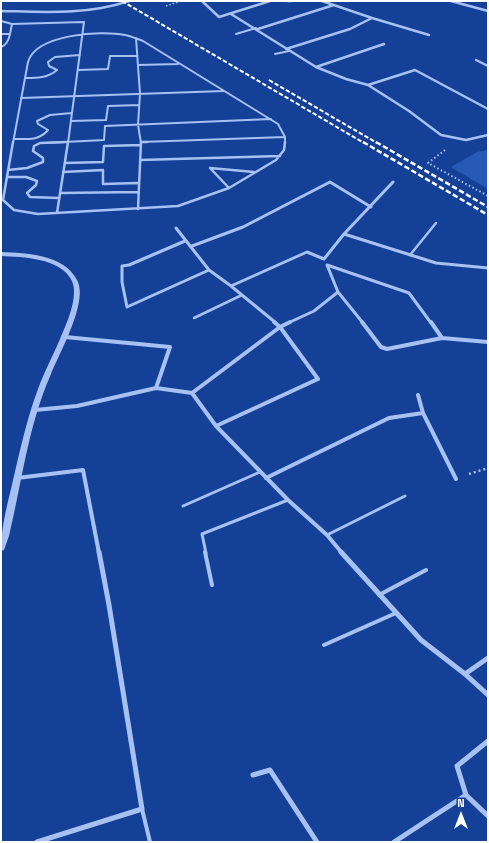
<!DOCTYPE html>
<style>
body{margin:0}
#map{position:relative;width:489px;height:843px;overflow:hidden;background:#144098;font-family:"Space Grotesk",sans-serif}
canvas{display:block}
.frame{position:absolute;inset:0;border:2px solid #fff;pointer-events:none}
.north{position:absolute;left:441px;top:795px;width:40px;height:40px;-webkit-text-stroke:3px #144098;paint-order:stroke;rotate:0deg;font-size:11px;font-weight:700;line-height:16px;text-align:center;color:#fff}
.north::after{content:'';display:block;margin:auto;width:14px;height:18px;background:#fff;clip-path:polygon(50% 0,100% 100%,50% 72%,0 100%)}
</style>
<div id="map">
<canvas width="489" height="843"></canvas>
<div class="frame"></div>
<div class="north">N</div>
</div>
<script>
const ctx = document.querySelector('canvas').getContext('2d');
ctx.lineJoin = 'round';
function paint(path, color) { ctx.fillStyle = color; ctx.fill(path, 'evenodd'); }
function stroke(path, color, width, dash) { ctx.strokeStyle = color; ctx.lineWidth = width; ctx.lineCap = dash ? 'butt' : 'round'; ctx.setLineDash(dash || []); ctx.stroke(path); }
paint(new Path2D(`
 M488,150V189L451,167L477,152Z`), '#2759b6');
stroke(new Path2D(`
 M166,6L181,1`), '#a7c1f3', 1.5, [1.5, 2]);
stroke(new Path2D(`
 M445,150L428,163L488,196`), '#a7c1f3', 2, [1.5, 2.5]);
stroke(new Path2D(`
 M469,474L488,468`), '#a7c1f3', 2.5, [2, 3]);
stroke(new Path2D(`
 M1,21L12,24C10,32 10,44 1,47
 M12,24L84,22L68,143
 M1,34H10
 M236,34L256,28
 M136,38L140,94L138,125L141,143
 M275,54L289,51
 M138,65L178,64
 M79,70L108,69L110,56H137
 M25,78C37,78 48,78 57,70L49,66L48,62L55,57L80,55
 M21,98L224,91
 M71,121L106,120L108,106L139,105
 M14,139C27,139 39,141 48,130L38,124L37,121L50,115L72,113
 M141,142L285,137
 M13,143L28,62C36,34 102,30 125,35C131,36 137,39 143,41L278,124L285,137V143
 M45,143L104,140L105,126L271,119`), '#a7c1f3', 2);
stroke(new Path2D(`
 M13,142L3,200L14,210L38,214L178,206L229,188L276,160L284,150L285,142
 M141,142H147
 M140,160L280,156
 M65,163L103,162L104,146L141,145
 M8,170L27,168L43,162V158L33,151L34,146L40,143L66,142
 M63,172L103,170V184L138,183
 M7,177H26L37,181L36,185L27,193L30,197L59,198
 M229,188L210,168L254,172
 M60,193L138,192
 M138,209L141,142
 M57,213L68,142
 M410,255L436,223
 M194,318L242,295`), '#a7c1f3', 2.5);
stroke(new Path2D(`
 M183,506L260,472
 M327,535L405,496
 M206,553L202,534L288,500`), '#a7c1f3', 3);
stroke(new Path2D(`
 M205,552L212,585
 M379,595L426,570
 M324,645L396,613
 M142,809L150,842`), '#a7c1f3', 4);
stroke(new Path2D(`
 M202,1L219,17L270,1
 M288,1H291
 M451,1L488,11
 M1,11C45,12 87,15 129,1
 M231,14L316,67L346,79L368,85L409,111L441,135L466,140L488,135
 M372,18L429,35
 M258,29L334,5
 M286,49L350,29L372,18L322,1
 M476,60L488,66
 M316,67L384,44
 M368,85L415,70L488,109`), '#a7c1f3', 2.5);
stroke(new Path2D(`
 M176,228L209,270L231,286L276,323
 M344,234L436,263L488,268
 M185,241L129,265L122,266V282L127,307L209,270
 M192,246L243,227L330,182L371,207
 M327,265L409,293L431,323
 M327,265L338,292L363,323
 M231,286L307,252L324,259L344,234L393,182
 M288,323L314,311L338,292`), '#a7c1f3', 3);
stroke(new Path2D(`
 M362,322L381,347L387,349L442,338
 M431,322L442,338L488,342
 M65,337L170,347L156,388
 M192,393L216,426L288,500L327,535L342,553
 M418,395L423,413L456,479
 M35,410L77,406L156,388L192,393L280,327L290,322
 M216,426L318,379L280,327L274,322
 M17,478L83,470L99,553
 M266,478L389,418L423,413`), '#a7c1f3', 4);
stroke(new Path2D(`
 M341,552L421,640L465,674L488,695
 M465,674L488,658
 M253,775L270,770L317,842
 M466,795L488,816
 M37,842L142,809L109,605L99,552
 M394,842L466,795L457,766L488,741`), '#a7c1f3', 5);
paint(new Path2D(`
 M1,252C27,253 63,254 77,280C89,301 59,354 51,374C28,426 22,482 9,536L4,550L1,551C1,530 6,509 11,489C19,455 26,421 38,389C44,372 53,356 60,339C66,325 79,297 72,281C61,258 23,257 1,256Z`), '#a7c1f3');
stroke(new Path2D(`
 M122,1L364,143
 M269,80L377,143`), '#fff', 2, [4.5, 2]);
stroke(new Path2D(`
 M363,142L488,215
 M376,142L488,207`), '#fff', 2.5, [5.5, 2.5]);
</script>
